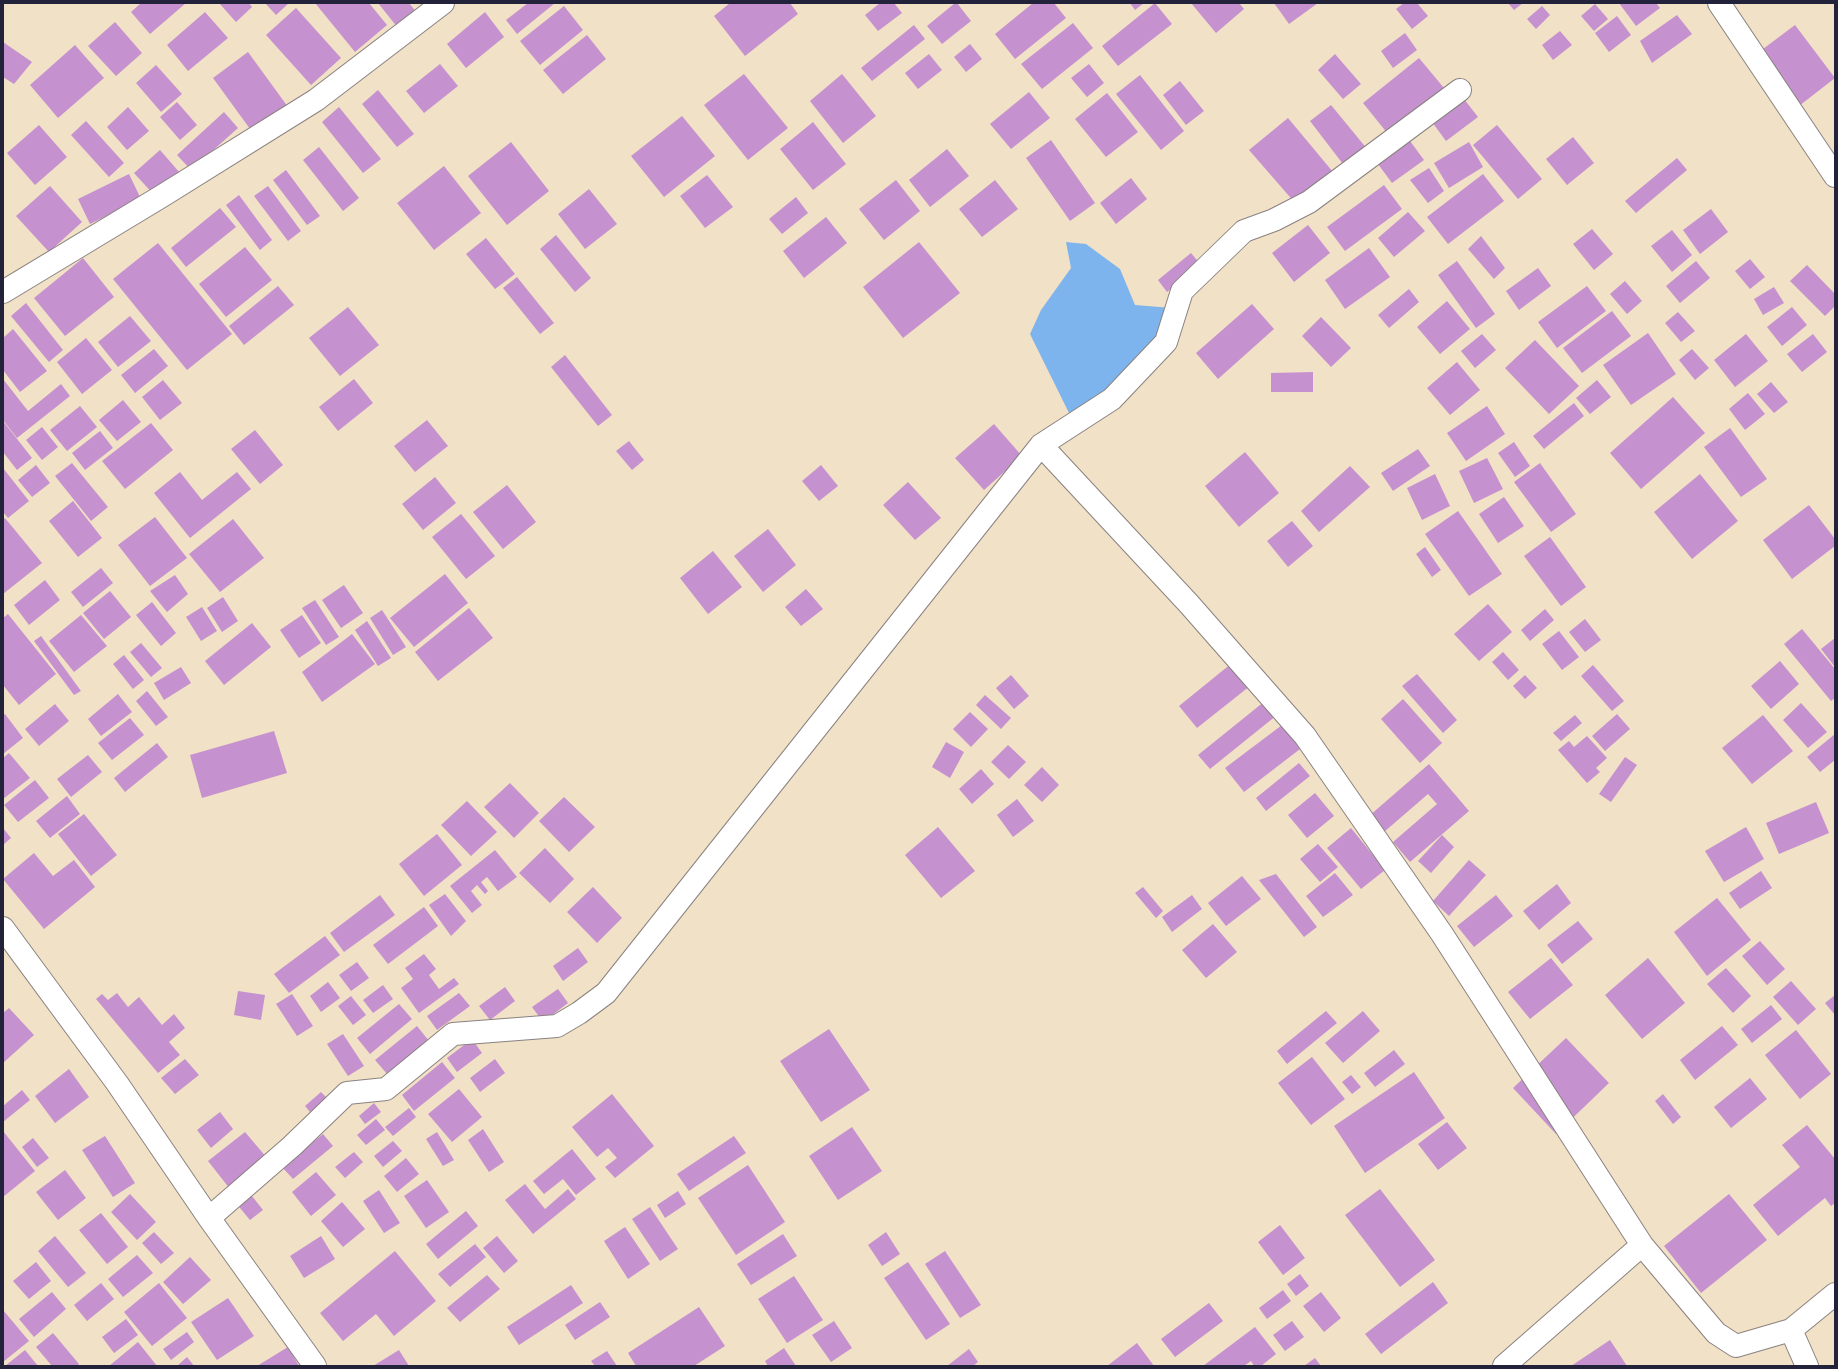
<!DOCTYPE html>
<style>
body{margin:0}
#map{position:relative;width:1838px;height:1369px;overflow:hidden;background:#f1e1c6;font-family:"IM FELL Double Pica",serif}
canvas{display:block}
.frame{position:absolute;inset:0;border:4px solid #22223b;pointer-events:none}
</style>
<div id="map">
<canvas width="1838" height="1369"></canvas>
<div class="frame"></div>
</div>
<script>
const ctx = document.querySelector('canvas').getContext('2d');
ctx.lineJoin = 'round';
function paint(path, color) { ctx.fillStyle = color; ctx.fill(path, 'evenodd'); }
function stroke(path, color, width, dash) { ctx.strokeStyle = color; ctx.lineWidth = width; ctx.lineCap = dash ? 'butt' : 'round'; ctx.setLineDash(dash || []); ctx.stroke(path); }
paint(new Path2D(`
 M1066,242L1086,244L1120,269L1135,305L1172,308L1164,338L1098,400L1070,415L1030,334L1041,310L1071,268Z`), '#7eb4ed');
paint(new Path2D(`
 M141,3H186L150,34L131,12Z
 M219,3H249L252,7L236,22Z
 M265,3H289L276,15Z
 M315,3H369L387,25L355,52Z
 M378,3H409L417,13L398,28Z
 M528,3H555L517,34L506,20Z
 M730,3H790L798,14L745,56L714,16Z
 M880,3H894L902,13L878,31L865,15Z
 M955,3H957L971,21L942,44L927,26Z
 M1033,3H1054L1066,18L1015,59L995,34Z
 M1130,3H1144L1135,10Z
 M1155,3L1172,24L1118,66L1102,46Z
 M1191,3H1239L1244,9L1216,33Z
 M1274,3H1318L1289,24Z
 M1404,3H1417L1428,16L1412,29L1396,9Z
 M1508,3H1523L1514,10Z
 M1619,3H1656L1660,8L1636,26Z
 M1595,4L1608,19L1594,31L1581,16Z
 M564,6L583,30L540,65L520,41Z
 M1542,6L1550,15L1536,29L1527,19Z
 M296,8L341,58L311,85L266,35Z
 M205,12L228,38L188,71L167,45Z
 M485,12L504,37L466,68L447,44Z
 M1677,15L1692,34L1652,63L1640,41Z
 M1617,16L1631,35L1609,52L1595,33Z
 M115,22L142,53L116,76L88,46Z
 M1073,23L1093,48L1042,89L1021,64Z
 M914,25L925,39L872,81L861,68Z
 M1795,25L1835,78L1799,106L1759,52Z
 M1560,31L1572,45L1553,60L1542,45Z
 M1405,33L1417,50L1393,68L1381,51Z
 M587,35L606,59L563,94L543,70Z
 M3,42L32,62L14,84L3,77Z
 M970,44L982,59L966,72L954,57Z
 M75,45L104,78L58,118L30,85Z
 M248,52L288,107L253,133L213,78Z
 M929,54L942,70L918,89L905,73Z
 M1335,54L1361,84L1343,99L1318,70Z
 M1419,58L1444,88L1388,134L1363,103Z
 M440,64L458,86L424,113L406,91Z
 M1089,64L1104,83L1087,97L1071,78Z
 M156,65L182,94L161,112L136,83Z
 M744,74L788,128L748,160L704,105Z
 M842,74L876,116L843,143L810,101Z
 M1140,75L1184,131L1161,150L1116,94Z
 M1180,81L1204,111L1186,125L1163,95Z
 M378,90L414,134L397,147L362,104Z
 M1029,92L1050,118L1011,149L990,124Z
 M1107,93L1138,132L1106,157L1075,119Z
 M1464,99L1478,117L1446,141L1432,122Z
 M177,102L197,125L180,140L160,117Z
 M1331,105L1368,150L1346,168L1310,121Z
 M128,107L149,131L127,150L107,127Z
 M339,107L381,159L363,173L322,122Z
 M224,112L238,128L191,170L177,155Z
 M682,116L715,156L664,197L631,156Z
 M1288,118L1333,172L1296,204L1249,150Z
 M86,121L124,163L109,177L71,135Z
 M813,122L846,164L813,190L780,149Z
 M39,125L67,157L35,185L7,153Z
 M1497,125L1542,179L1518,199L1473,145Z
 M1573,137L1594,163L1567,185L1546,159Z
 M1051,140L1095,203L1070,221L1026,158Z
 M1410,141L1424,160L1392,183L1378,164Z
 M511,142L549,191L507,225L468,176Z
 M1469,142L1483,167L1449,188L1434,163Z
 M319,147L359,198L343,211L303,160Z
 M947,149L969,176L930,207L909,180Z
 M160,150L180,173L155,196L134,173Z
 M1677,158L1687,170L1636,213L1625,201Z
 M444,166L481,213L434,250L397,203Z
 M1429,168L1444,191L1428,203L1410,180Z
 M286,170L320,216L307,225L273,180Z
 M129,174L141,199L90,224L78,199Z
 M1483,174L1504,201L1448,244L1427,217Z
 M707,175L733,207L705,228L680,196Z
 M1131,178L1147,199L1116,224L1100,203Z
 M896,180L920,211L884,240L859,209Z
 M995,180L1018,209L982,237L959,209Z
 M1384,185L1402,209L1345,251L1327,227Z
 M50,186L82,222L49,252L16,216Z
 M268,186L301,231L288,241L254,196Z
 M589,189L617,224L585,249L558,214Z
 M239,195L272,240L260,250L226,205Z
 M796,197L808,213L782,234L769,219Z
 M220,208L236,227L186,267L171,248Z
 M1711,209L1728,232L1700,254L1683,230Z
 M1408,212L1425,231L1394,257L1378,238Z
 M826,217L847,243L804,278L783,251Z
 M1308,225L1330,253L1294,282L1272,253Z
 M1592,229L1613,254L1594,270L1573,244Z
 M1672,230L1692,255L1672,272L1651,246Z
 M556,235L591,278L575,292L540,249Z
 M1481,236L1505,268L1494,279L1468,249Z
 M486,238L515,274L495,289L466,254Z
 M919,242L960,293L903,338L863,287Z
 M158,243L232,334L187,370L113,279Z
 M245,247L272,280L226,317L199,284Z
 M1369,248L1390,277L1345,309L1325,280Z
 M1191,253L1201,265L1167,292L1158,280Z
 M83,258L114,297L65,336L34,298Z
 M1750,259L1765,277L1750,289L1735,271Z
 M1457,261L1495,314L1476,328L1438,275Z
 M1696,261L1710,278L1680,303L1666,286Z
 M1807,265L1835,294V306L1825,316L1790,281Z
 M1538,268L1551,286L1519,310L1506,291Z
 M517,277L554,323L540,334L503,288Z
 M1625,281L1642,301L1627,314L1610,294Z
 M278,286L294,305L244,345L229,326Z
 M1587,286L1606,311L1557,348L1538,322Z
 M1774,287L1784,303L1763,315L1754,299Z
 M1409,289L1419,302L1389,328L1378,315Z
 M1447,301L1470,329L1440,354L1417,327Z
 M26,303L63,350L49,362L11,316Z
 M1252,304L1274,329L1218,379L1196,353Z
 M348,307L379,345L340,376L309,338Z
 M1792,307L1807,325L1782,346L1767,327Z
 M1612,311L1631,336L1582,373L1563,348Z
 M1678,312L1695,331L1681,342L1665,323Z
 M130,316L151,341L118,367L98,342Z
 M1321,317L1351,348L1331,367L1302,336Z
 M13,329L47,371L20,392L3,370V338Z
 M1648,333L1676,374L1631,405L1603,365Z
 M1482,334L1496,350L1475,368L1461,351Z
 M1746,334L1768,361L1735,387L1714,360Z
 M1813,334L1827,352L1802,372L1787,354Z
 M86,338L112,370L82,394L57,362Z
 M1535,340L1579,386L1549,414L1505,368Z
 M154,349L168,366L135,393L121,375Z
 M1692,349L1709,368L1695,380L1679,360Z
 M565,355L612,415L598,426L551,367Z
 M1457,362L1480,390L1450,415L1427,388Z
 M1313,372V392H1271V373Z
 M3,379L28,411L61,384L70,396L17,438L3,420Z
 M354,379L373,403L338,431L319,407Z
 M163,380L182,403L160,420L142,397Z
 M1597,380L1611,397L1590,414L1576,398Z
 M1771,382L1788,402L1774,413L1757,394Z
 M1748,393L1765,414L1745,430L1729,409Z
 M1673,397L1705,433L1641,489L1610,453Z
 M123,400L141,422L117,441L99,420Z
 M1574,403L1584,416L1544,449L1533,436Z
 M80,406L97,427L67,451L50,430Z
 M1487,406L1505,434L1466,461L1447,433Z
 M427,420L448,446L415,472L394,446Z
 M3,421L32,458L17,470L3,452Z
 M151,423L173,450L125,489L102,461Z
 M994,424L1022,456L984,490L955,458Z
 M42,427L58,447L42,460L26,440Z
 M1730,428L1767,479L1741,497L1704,447Z
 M255,430L283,465L260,484L231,449Z
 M100,431L113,448L85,470L72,453Z
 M629,441L644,460L632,470L616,451Z
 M1514,442L1530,466L1515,477L1498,453Z
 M1418,449L1430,466L1393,491L1381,473Z
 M1245,452L1279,493L1239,527L1205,486Z
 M1487,458L1503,489L1474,503L1459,471Z
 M72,463L108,507L91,521L55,476Z
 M1540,463L1576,514L1551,532L1514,482Z
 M36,465L50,483L32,497L18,480Z
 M821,465L838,486L819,501L802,481Z
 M1350,466L1370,487L1319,532L1301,511Z
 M3,468L29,501L8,518L3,512Z
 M180,472L202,500L237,472L251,489L190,538L154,493Z
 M1435,474L1450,506L1422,520L1407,488Z
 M1700,474L1738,521L1692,559L1654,512Z
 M435,477L456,503L423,530L402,504Z
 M908,482L941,518L915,540L883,505Z
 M507,485L536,522L503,549L473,512Z
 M1504,497L1524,526L1498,543L1479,514Z
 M73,501L102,538L78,557L49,521Z
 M1809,505L1835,539V546L1792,579L1763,540Z
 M1458,511L1502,574L1469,596L1425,534Z
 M461,514L495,556L466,579L432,537Z
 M155,517L187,558L150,586L118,545Z
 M5,518L42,563L3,594V520Z
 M233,519L264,558L220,592L189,554Z
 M1292,521L1313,546L1288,567L1267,541Z
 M768,529L796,565L763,592L734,556Z
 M1550,537L1586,587L1561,606L1524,556Z
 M1425,547L1441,570L1432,577L1416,554Z
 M713,551L742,587L708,614L680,578Z
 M101,568L113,583L83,607L71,592Z
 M445,574L468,603L414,647L390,618Z
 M175,575L188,594L167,612L150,591Z
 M45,580L60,600L29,625L14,605Z
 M344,585L363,613L341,628L322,600Z
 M806,589L823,609L801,626L785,607Z
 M110,591L131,617L104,639L83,613Z
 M223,597L238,621L222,632L207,608Z
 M315,600L339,637L326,645L302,608Z
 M152,602L176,633L161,646L136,615Z
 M1488,604L1512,632L1479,661L1454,634Z
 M202,607L217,631L201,641L186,617Z
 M469,608L493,638L438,681L415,652Z
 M1545,609L1554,620L1530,641L1521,630Z
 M382,610L406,647L393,655L370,618Z
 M8,614L56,674L19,705L3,685V618Z
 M81,615L107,646L74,672L49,641Z
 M302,615L321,643L299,658L280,630Z
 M1585,619L1601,640L1585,652L1569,632Z
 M367,621L391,658L378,666L355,630Z
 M252,623L271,647L224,685L205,661Z
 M1802,629L1835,669V698L1831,701L1784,644Z
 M1559,631L1579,657L1562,670L1542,644Z
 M352,634L375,664L322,702L302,672Z
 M41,636L81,691L74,695L34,641Z
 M1835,638V667L1821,649Z
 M141,643L162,668L151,677L130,652Z
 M1503,652L1519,670L1508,680L1492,662Z
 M124,655L144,680L133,689L113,664Z
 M1780,661L1799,684L1771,709L1751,686Z
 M1232,663L1250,686L1197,728L1179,706Z
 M1593,665L1624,701L1612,711L1581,676Z
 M181,667L191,683L164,700L154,683Z
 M1417,674L1457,720L1443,733L1402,686Z
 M1011,675L1029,696L1014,709L996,688Z
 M1525,675L1537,688L1525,699L1513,686Z
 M147,691L168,717L156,726L136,701Z
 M118,694L132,712L101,736L88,719Z
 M985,695L1011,718L1001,729L976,705Z
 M1403,699L1442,743L1420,763L1381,719Z
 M1265,701L1277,715L1210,769L1198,755Z
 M1801,703L1827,732L1808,748L1783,720Z
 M55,704L69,721L39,746L25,729Z
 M970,712L988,729L971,747L953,729Z
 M5,714L23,738L3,754V715Z
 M1617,714L1630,729L1605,751L1592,736Z
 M1575,715L1582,723L1561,741L1553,733Z
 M1763,715L1793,751L1752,784L1722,748Z
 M130,718L144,735L112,760L98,743Z
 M1286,722L1304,746L1244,792L1225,768Z
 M274,731L287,773L202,798L190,755Z
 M1835,734V760L1820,772L1807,757Z
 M1587,736L1607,758L1596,768L1600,772L1587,783L1558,750L1569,741L1574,747Z
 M946,742L964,752L950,778L932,767Z
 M157,743L168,757L125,792L114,778Z
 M1008,745L1026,762L1009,779L991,762Z
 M9,753L30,778L3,799V758Z
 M88,755L102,772L71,797L57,779Z
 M1625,757L1637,765L1611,802L1599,794Z
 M1299,763L1310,776L1266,811L1256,798Z
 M1429,764L1469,811L1410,862L1393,842L1437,804L1428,794L1384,832L1369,816Z
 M1042,767L1059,785L1042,802L1024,785Z
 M981,769L994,784L972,804L959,789Z
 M35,780L49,798L18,822L4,805Z
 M510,783L539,813L514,838L484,807Z
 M1315,793L1334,816L1307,838L1288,815Z
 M67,796L80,814L50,838L36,821Z
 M564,797L595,827L569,852L539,821Z
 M1017,799L1034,821L1013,837L997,815Z
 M467,801L497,832L471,856L441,825Z
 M1816,802L1829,833L1779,854L1766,823Z
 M84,814L117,855L91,876L58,834Z
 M938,827L975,871L941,898L905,855Z
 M1746,827L1764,859L1724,882L1705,851Z
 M3,828L11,838L3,845Z
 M1351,828L1385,870L1361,889L1327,848Z
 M437,834L462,865L424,896L399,864Z
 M1442,835L1454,847L1431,873L1418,861Z
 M1318,844L1338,867L1320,882L1300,859Z
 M545,848L574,879L550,903L519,873Z
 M495,850L517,877L498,891L487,877L481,882L488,891L485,894L477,885L471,891L482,905L472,913L450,886Z
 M34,853L53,876L74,860L95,887L44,929L3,879Z
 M1469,860L1486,875L1449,916L1433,901Z
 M1761,871L1772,888L1740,909L1729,893Z
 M1335,873L1353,895L1323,917L1306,896Z
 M1276,874L1317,927L1304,937L1259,880Z
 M1242,876L1261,899L1226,926L1208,903Z
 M1557,884L1571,903L1539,930L1523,911Z
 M593,887L622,918L597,943L567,912Z
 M1143,887L1163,911L1156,918L1135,893Z
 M445,894L466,921L451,936L429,905Z
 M380,895L395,915L344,952L330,933Z
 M1192,895L1202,909L1172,932L1162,917Z
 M1496,895L1513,916L1474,947L1457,926Z
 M1717,898L1751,940L1707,976L1674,932Z
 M424,907L438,926L388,964L373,945Z
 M1578,921L1593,939L1562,964L1547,945Z
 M1213,924L1237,952L1206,978L1182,950Z
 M325,936L340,955L289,993L274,974Z
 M1760,941L1785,969L1767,985L1742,956Z
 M578,948L588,962L563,981L553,966Z
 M424,954L436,969L429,975L439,989L454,978L459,984L419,1013L401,988L413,979L405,968Z
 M1551,958L1573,985L1530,1019L1508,992Z
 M1648,958L1685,1003L1642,1039L1605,995Z
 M357,962L369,978L351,991L339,975Z
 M1726,968L1751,996L1733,1013L1707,984Z
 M1791,981L1816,1009L1798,1025L1773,997Z
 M328,982L340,998L321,1012L310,996Z
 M383,985L393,999L373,1013L363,1000Z
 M505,987L515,1001L490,1020L479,1006Z
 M558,989L568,1003L543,1022L532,1007Z
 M238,991L265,995L261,1020L234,1015Z
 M117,993L128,1007L139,997L162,1025L174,1014L185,1028L169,1042L180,1055L158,1073L96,999L102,994L108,1000Z
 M459,993L470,1006L437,1030L427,1016Z
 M292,994L313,1026L297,1036L276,1004Z
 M1835,995V1015L1825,1003Z
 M351,996L366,1015L353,1025L338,1006Z
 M399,1004L412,1019L370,1054L357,1038Z
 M1771,1005L1782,1019L1752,1043L1741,1029Z
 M9,1008L34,1035L3,1063V1013Z
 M1326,1011L1337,1023L1287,1064L1277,1051Z
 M1363,1011L1380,1031L1343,1063L1325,1043Z
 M417,1026L429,1041L388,1075L375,1060Z
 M1722,1026L1738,1045L1695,1080L1680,1060Z
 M829,1029L870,1090L821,1122L780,1061Z
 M1796,1030L1831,1074L1800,1099L1765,1055Z
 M343,1034L364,1066L348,1076L327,1044Z
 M1566,1038L1609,1083L1556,1134L1513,1088Z
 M472,1039L482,1053L457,1072L447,1058Z
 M1394,1050L1405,1064L1375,1087L1364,1073Z
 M1312,1057L1345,1099L1311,1125L1278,1083Z
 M185,1059L199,1075L175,1094L161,1078Z
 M495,1059L505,1073L480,1092L470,1078Z
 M442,1062L455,1078L414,1111L402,1095Z
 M69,1069L89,1097L55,1123L35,1096Z
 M1414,1072L1445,1118L1365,1173L1334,1126Z
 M1351,1075L1361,1087L1352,1094L1342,1082Z
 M1750,1078L1767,1099L1731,1128L1714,1107Z
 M459,1089L482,1117L452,1142L428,1114Z
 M22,1090L30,1100L3,1122V1106Z
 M321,1092L327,1098L310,1112L305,1106Z
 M612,1094L654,1146L615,1178L605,1167L617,1158L608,1148L597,1157L572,1127Z
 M1663,1094L1681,1117L1673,1124L1655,1101Z
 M374,1103L381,1112L365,1124L359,1116Z
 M409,1108L416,1117L393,1136L385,1127Z
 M220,1112L233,1129L211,1148L197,1130Z
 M376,1119L385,1130L366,1145L357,1135Z
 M1447,1122L1467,1148L1438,1170L1418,1144Z
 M1807,1125L1835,1159V1203L1831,1206L1825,1198L1778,1236L1753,1205L1800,1167L1782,1145Z
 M852,1127L882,1171L838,1200L809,1156Z
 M483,1129L504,1162L489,1172L468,1140Z
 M3,1131L35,1171L3,1197Z
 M245,1132L267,1158L230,1189L208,1161Z
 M437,1132L454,1160L443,1166L426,1139Z
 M323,1134L333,1146L293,1179L282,1167Z
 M105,1136L135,1183L113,1197L82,1150Z
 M734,1136L746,1153L689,1191L677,1174Z
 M33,1138L49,1158L37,1167L22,1147Z
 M393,1141L402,1151L383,1167L374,1156Z
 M572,1149L596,1179L576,1195L563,1179L544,1194L533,1181Z
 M354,1152L363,1162L345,1178L335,1167Z
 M406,1158L419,1174L397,1192L384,1176Z
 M748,1165L785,1222L736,1255L698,1198Z
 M65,1170L86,1198L58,1220L36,1192Z
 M316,1172L336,1195L311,1216L292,1192Z
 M427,1180L449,1212L426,1228L404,1196Z
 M525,1184L545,1209L568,1189L576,1199L533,1234L505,1200Z
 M1380,1189L1435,1260L1400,1287L1345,1215Z
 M379,1190L400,1223L384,1233L363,1201Z
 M248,1191L263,1210L250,1220L235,1202Z
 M678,1191L686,1204L665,1218L657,1205Z
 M130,1194L156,1222L137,1240L111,1212Z
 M1729,1194L1767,1240L1701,1293L1664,1246Z
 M342,1202L365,1229L343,1247L321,1221Z
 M650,1207L678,1249L660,1261L632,1219Z
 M466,1211L478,1226L438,1259L426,1244Z
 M101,1213L128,1247L107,1264L79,1230Z
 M1280,1225L1305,1258L1283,1275L1258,1242Z
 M625,1227L650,1264L628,1279L604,1241Z
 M154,1232L174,1253L161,1264L142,1243Z
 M886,1232L900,1254L882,1266L868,1245Z
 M783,1234L797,1256L751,1285L737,1264Z
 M55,1236L86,1273L68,1287L38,1251Z
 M321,1236L335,1259L304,1278L290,1256Z
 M497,1236L518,1261L504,1273L483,1248Z
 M475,1244L486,1257L450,1287L438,1274Z
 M395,1251L436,1301L394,1336L376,1314L343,1341L320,1313Z
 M945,1251L981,1305L960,1318L925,1264Z
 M137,1255L153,1273L123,1297L108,1279Z
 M190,1257L211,1280L183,1304L163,1282Z
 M36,1262L51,1281L29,1299L13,1281Z
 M908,1262L950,1324L926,1340L884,1278Z
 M1300,1274L1309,1286L1296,1296L1287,1284Z
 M487,1275L500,1289L460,1322L447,1308Z
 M794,1276L823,1320L787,1343L758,1299Z
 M1433,1282L1448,1303L1381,1354L1365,1334Z
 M101,1283L114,1299L87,1321L74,1305Z
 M159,1283L187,1318L152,1346L124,1312Z
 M571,1285L583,1303L519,1345L507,1327Z
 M1283,1290L1291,1301L1267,1319L1259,1308Z
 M52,1292L66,1309L34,1337L19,1319Z
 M1321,1292L1341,1318L1324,1332L1303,1306Z
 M228,1298L254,1336L217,1360L191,1322Z
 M600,1302L610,1317L575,1340L565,1325Z
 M1209,1303L1223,1321L1175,1357L1161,1339Z
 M699,1307L725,1346L694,1366H636L628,1353Z
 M3,1310L29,1341L3,1362Z
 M126,1319L138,1335L114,1353L102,1337Z
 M834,1321L852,1348L831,1362L812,1335Z
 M1292,1321L1304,1337L1285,1351L1273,1335Z
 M1255,1327L1276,1354L1261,1366H1254L1251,1361L1244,1366H1203Z
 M187,1332L194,1342L171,1360L163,1349Z
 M53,1333L79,1364L77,1366H52L36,1347Z
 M1610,1340L1627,1366H1571Z
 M138,1342L157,1366H109Z
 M1137,1343L1154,1366H1107Z
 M288,1347L299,1366H257Z
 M784,1348L796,1366H768L765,1361Z
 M969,1349L978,1362L973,1366H947Z
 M25,1350L38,1366H5Z
 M399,1350L409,1366H373Z
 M607,1351L617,1366H595L591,1361Z
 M187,1357L194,1366H177Z
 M1315,1358L1321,1366H1304Z`), '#c691cf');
const street = new Path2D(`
 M1719,3L1835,176
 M3,292L162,196L316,100L443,3
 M1041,445L1112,399L1166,342L1182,291L1244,231L1274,220L1309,202L1460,90
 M3,928L117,1083L209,1218L315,1366
 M209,1218L292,1146L347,1093L386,1089L453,1034L557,1026L579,1013L606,993L1041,445L1189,604L1305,736L1442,934L1642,1245
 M1791,1330L1807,1366
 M1504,1366L1642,1245L1716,1333L1736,1346L1791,1330L1835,1294`);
stroke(street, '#8a8280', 24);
stroke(street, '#fff', 22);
</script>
